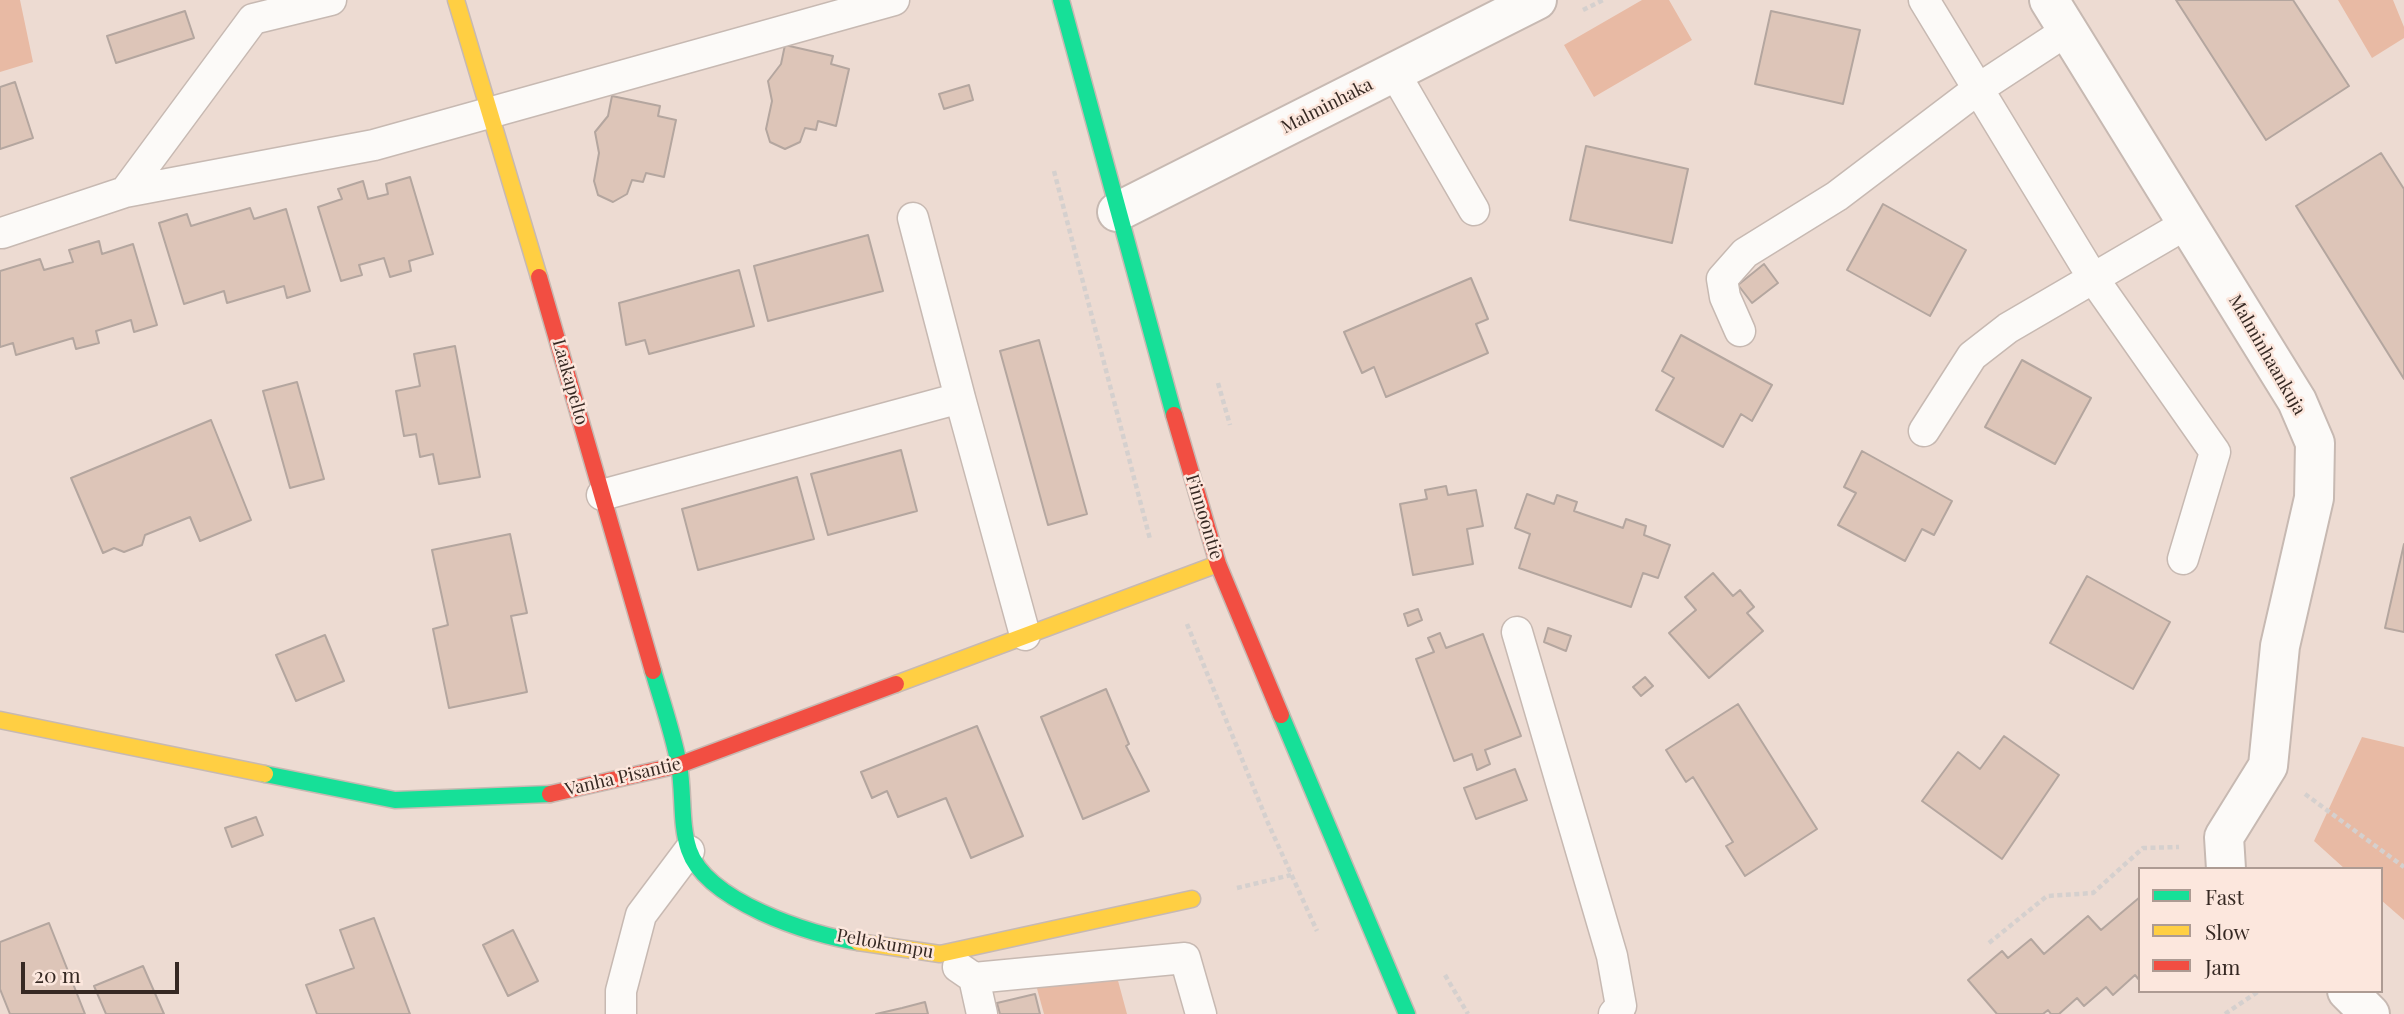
<!DOCTYPE html>
<style>
body{margin:0}
#map{position:relative;width:2404px;height:1014px;overflow:hidden;background:#eddbd2;font-family:"Playfair Display",serif}
canvas{display:block}
.legend{position:absolute;left:2138px;top:867px;width:245px;height:126px;box-sizing:border-box;background:#fce7dd;border:2px solid #ad9b93;margin:0;padding:9px 12px;list-style:none;font-size:21px;color:#362923}
.legend li{display:flex;align-items:center;gap:14px;height:35px}
.legend b{width:35px;border:2px solid #ad9b93}
.scale{position:absolute;left:21px;top:962px;width:158px;height:32px;box-sizing:border-box;border:4px solid #362923;border-top:0;padding-left:9px;font-size:21px;line-height:24px;white-space:nowrap;color:#362923;-webkit-text-stroke:5px #fce7dd;paint-order:stroke}
</style>
<div id="map">
<canvas width="2404" height="1014"></canvas>
<ul class="legend">
<li><b style="height:9px;background:#16e098"></b>Fast</li>
<li><b style="height:9px;background:#ffcf43"></b>Slow</li>
<li><b style="height:9px;background:#f24e42"></b>Jam</li>
</ul>
<div class="scale">20 m</div>
</div>
<script>
const ctx = document.querySelector('canvas').getContext('2d');
ctx.lineJoin = 'round';
function paint(path, color) { ctx.fillStyle = color; ctx.fill(path, 'evenodd'); }
function stroke(path, color, width, dash) { ctx.strokeStyle = color; ctx.lineWidth = width; ctx.lineCap = dash ? 'butt' : 'round'; ctx.setLineDash(dash || []); ctx.stroke(path); }
function label(font, color, halo, rows, align = 'center') {
  ctx.font = font + ' "Playfair Display",serif'; ctx.lineWidth = 5; ctx.setLineDash([]); ctx.textBaseline = 'middle'; ctx.strokeStyle = halo; ctx.fillStyle = color; for (const [text, x, y, turn = 0] of rows) {
    ctx.save(); ctx.translate(x, y); ctx.rotate((+turn || 0) * Math.PI / 180); ctx.textAlign = isNaN(turn) ? turn : align; if (halo) ctx.strokeText(text, 0, 0); ctx.fillText(text, 0, 0); ctx.restore();
  }
}
paint(new Path2D(`
 M0,0H20L33,62L0,72Z
 M1642,0H1669L1692,40L1594,97L1564,45Z
 M2338,0H2393L2404,27V38L2372,58Z
 M2362,737L2404,747V920L2381,900V869H2345L2314,841Z
 M1117,977L1127,1014H1044L1036,985Z`), '#e8baa4');
const building = new Path2D(`
 M2176,0H2293L2349,86L2266,140Z
 M185,11L194,38L116,63L107,36Z
 M1771,11L1860,30L1843,104L1755,84Z
 M785,45L833,56L831,64L849,69L836,126L818,121L816,130L805,128L800,142L785,149L770,142L766,129L772,101L768,81L781,64Z
 M15,82L33,138L0,149V87Z
 M969,85L973,100L944,109L939,94Z
 M612,96L660,106L658,116L676,120L664,177L646,173L643,182L632,180L627,194L613,202L598,195L594,181L599,153L595,132L608,116Z
 M1586,146L1688,169L1672,243L1570,220Z
 M2381,153L2404,189V379L2296,206Z
 M410,177L433,254L409,261L411,271L390,277L384,258L359,265L362,275L341,281L318,207L342,199L338,189L363,181L368,199L388,194L386,184Z
 M1883,204L1966,250L1930,316L1847,270Z
 M250,208L254,219L286,209L310,291L287,298L284,286L227,303L224,291L184,304L159,223L187,214L191,226Z
 M868,235L883,291L768,321L754,266Z
 M99,241L102,254L133,244L157,325L134,332L131,320L96,331L99,343L76,349L73,338L16,355L13,343L0,347V271L40,259L44,270L73,262L69,250Z
 M1764,264L1778,283L1752,303L1738,285Z
 M739,270L754,326L649,354L645,340L626,345L619,303Z
 M1471,278L1488,319L1476,324L1488,353L1386,397L1374,367L1362,373L1344,332Z
 M1681,335L1772,385L1752,421L1741,414L1723,447L1656,410L1674,378L1662,371Z
 M1039,340L1087,514L1048,525L1000,351Z
 M455,346L480,477L439,484L433,454L420,457L416,434L404,436L396,391L420,386L414,354Z
 M2022,360L2091,398L2055,464L1985,427Z
 M297,382L324,479L290,488L263,391Z
 M211,420L251,520L200,541L190,517L145,535L142,545L124,552L114,548L103,553L71,478Z
 M901,450L917,511L828,535L811,474Z
 M1862,451L1952,501L1934,535L1922,529L1905,561L1838,525L1856,493L1844,487Z
 M797,477L814,539L698,570L682,509Z
 M1446,486L1448,495L1476,490L1483,526L1467,529L1473,564L1413,575L1400,504L1427,499L1425,490Z
 M1527,494L1554,504L1557,495L1577,502L1574,511L1623,528L1626,519L1646,526L1644,535L1670,545L1658,578L1643,573L1631,607L1519,568L1530,534L1515,528Z
 M510,534L527,613L511,616L527,692L449,708L433,629L448,625L432,550Z
 M2404,544V632L2385,628Z
 M1713,573L1733,596L1740,590L1754,607L1747,613L1763,631L1709,678L1669,633L1696,610L1685,597Z
 M2087,576L2170,622L2133,689L2050,643Z
 M1418,609L1422,620L1408,626L1404,614Z
 M1548,628L1571,636L1566,651L1544,642Z
 M1440,633L1446,648L1483,634L1521,736L1485,750L1490,764L1477,770L1472,754L1454,761L1416,659L1434,652L1428,638Z
 M325,635L344,681L296,701L276,655Z
 M1645,677L1653,686L1641,696L1633,687Z
 M1106,689L1129,744L1126,746L1149,791L1083,819L1041,717Z
 M1738,704L1817,829L1745,876L1726,846L1733,842L1693,777L1686,782L1666,750Z
 M977,726L1023,836L971,858L946,798L898,817L887,791L872,798L861,772Z
 M2004,736L2059,775L2002,859L1922,801L1958,752L1980,769Z
 M1515,769L1527,800L1476,819L1464,788Z
 M256,817L263,835L232,847L225,828Z
 M2140,897V981L2135,975L2113,995L2106,987L2084,1006L2077,998L2059,1014H2051L2048,1010L2043,1014H1997L1968,980L2002,951L2008,958L2031,939L2044,954L2088,916L2101,930Z
 M374,918L410,1014H317L306,985L354,968L340,930Z
 M49,923L85,1014H10L0,989V942Z
 M513,930L538,981L508,996L483,945Z
 M143,966L164,1014H106L94,986Z
 M1035,994L1040,1014H1000L997,1003Z
 M925,1002L928,1014H876L902,1008Z`);
paint(building, '#ddc5b8');
stroke(building, '#b4a69f', 2);
const lane = new Path2D(`
 M1924,0L2093,278L2215,452L2183,559
 M1394,72L1474,210
 M125,192L253,19L331,0
 M2,233L125,192L374,145L894,0
 M1740,331L1725,297L1722,279L1745,253L1837,196L1978,89L2068,30
 M960,398L1025,635
 M1924,431L1972,356L2008,328L2188,223
 M602,495L960,398L913,218
 M1517,632L1612,956L1621,1006L1614,1014
 M958,967L974,978L982,1014
 M974,978L1185,958L1201,1014
 M621,1014V991L641,915L689,851`);
const street = new Path2D(`
 M2049,0L2297,401L2315,443L2314,498L2280,646L2268,766L2224,837L2226,869
 M1117,212L1537,0
 M2347,991L2370,1014`);
const fast = new Path2D(`
 M1061,0L1174,415
 M653,671C662,702 673,733 679,765C684,792 680,824 689,850C706,901 810,935 858,942
 M1281,715L1407,1014
 M265,774L395,800L550,794`);
const slow = new Path2D(`
 M456,0L539,277
 M896,684L1218,564
 M0,720L265,774
 M858,942L940,954L1192,899`);
const jam = new Path2D(`
 M539,277L653,671
 M1174,415L1218,564L1281,715
 M550,794L679,765L896,684`);
stroke(lane, '#c7b9b2', 33);
stroke(street, '#c7b9b2', 42);
stroke(fast, '#c7b9b2', 19);
stroke(slow, '#c7b9b2', 19);
stroke(jam, '#c7b9b2', 19);
stroke(new Path2D(`
 M1583,10L1603,0
 M1054,171L1150,539
 M1218,383L1230,425
 M1187,624L1268,823L1317,931
 M2305,794L2404,867
 M1237,888L1291,875
 M1989,943L2047,896L2093,893L2143,848L2179,847
 M1445,975L1468,1014
 M2225,1014L2259,991`), '#d5d0ce', 4.5, [5, 3.5]);
stroke(lane, '#fcfaf8', 30);
stroke(street, '#fcfaf8', 38);
stroke(fast, '#16e098', 16);
stroke(slow, '#ffcf43', 16);
stroke(jam, '#f24e42', 16);
label('18px', '#362923', '#fce7dd', [
 ["Malminhaka",1327,106,-27],
 ["Malminhaankuja",2267,355,60],
 ["Laakapelto",570,382,74],
 ["Finnoontie",1204,517,73],
 ["Vanha Pisantie",623,777,-13],
 ["Peltokumpu",885,944,10]
]);
</script>
